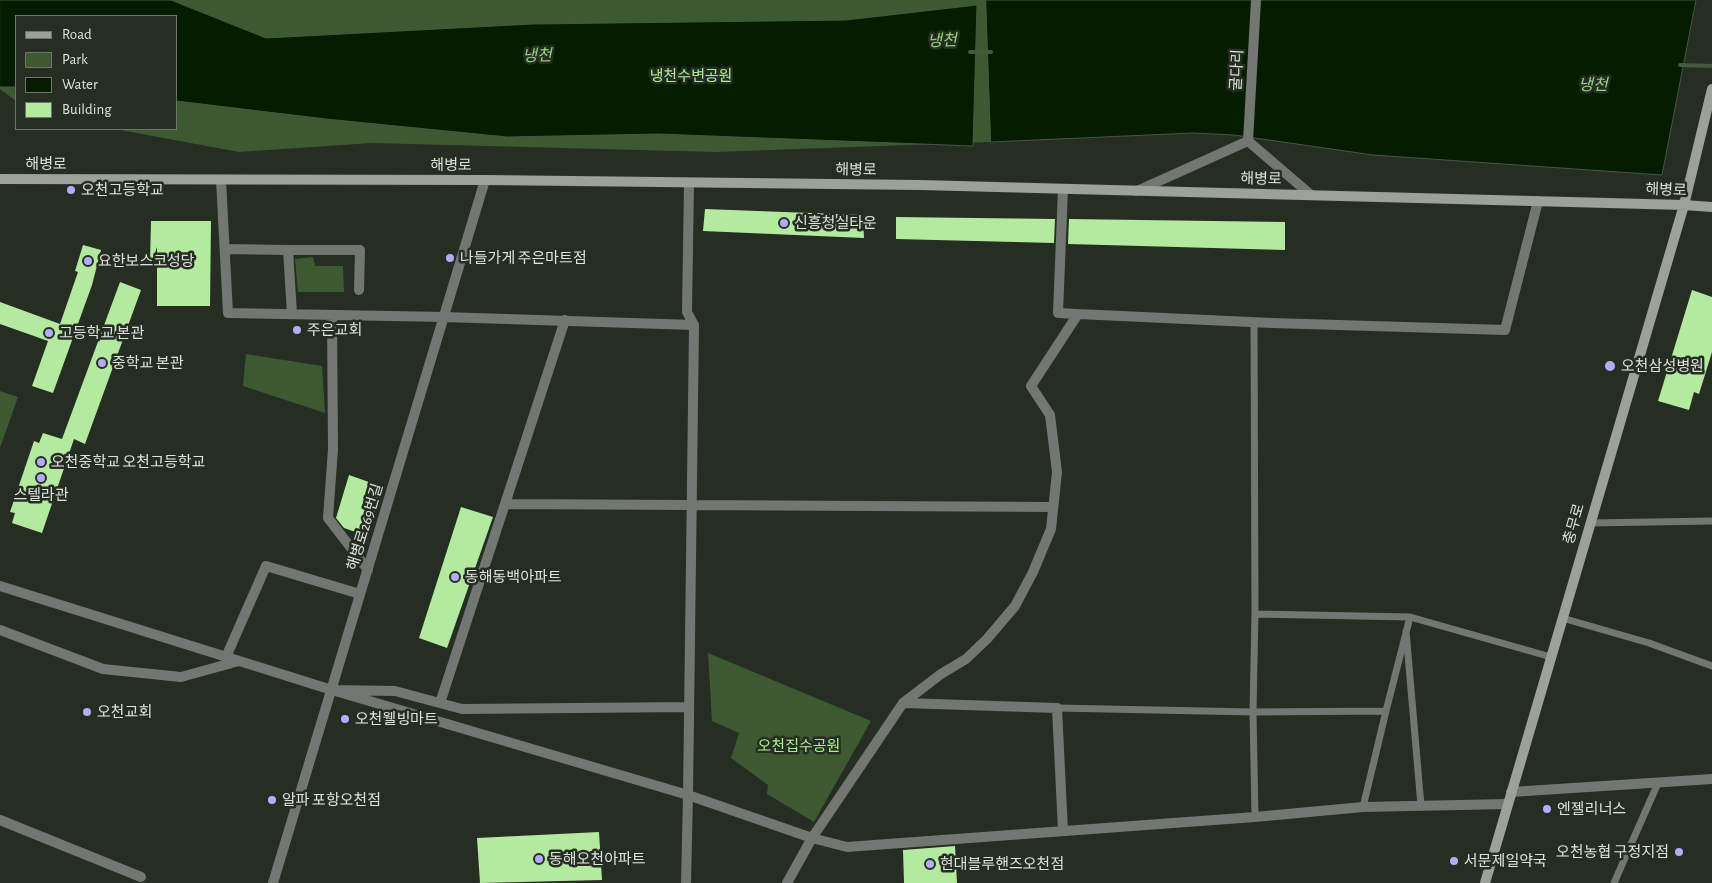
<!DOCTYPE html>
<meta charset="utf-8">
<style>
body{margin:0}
#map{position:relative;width:1712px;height:883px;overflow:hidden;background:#262d23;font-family:"Alegreya Sans",sans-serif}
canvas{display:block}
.legend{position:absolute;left:15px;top:15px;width:162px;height:115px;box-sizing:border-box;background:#262d23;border:1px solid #6f756d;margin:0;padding:6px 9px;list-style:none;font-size:15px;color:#dde2db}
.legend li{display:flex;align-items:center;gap:10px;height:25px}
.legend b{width:25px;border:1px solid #6f756d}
</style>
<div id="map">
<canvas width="1712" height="883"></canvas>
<ul class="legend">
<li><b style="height:6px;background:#9ca29a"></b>Road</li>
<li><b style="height:14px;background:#3d5932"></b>Park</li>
<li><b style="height:14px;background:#051c00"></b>Water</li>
<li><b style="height:14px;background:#b4e9a0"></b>Building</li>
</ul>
</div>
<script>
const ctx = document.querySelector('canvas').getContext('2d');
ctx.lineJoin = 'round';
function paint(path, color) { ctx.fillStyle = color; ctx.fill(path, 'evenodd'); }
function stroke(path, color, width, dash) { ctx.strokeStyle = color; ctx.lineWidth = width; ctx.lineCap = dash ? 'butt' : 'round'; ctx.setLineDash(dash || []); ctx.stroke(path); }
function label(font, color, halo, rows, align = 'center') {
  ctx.font = font + ' "Alegreya Sans","Noto Sans KR",sans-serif'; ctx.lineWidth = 5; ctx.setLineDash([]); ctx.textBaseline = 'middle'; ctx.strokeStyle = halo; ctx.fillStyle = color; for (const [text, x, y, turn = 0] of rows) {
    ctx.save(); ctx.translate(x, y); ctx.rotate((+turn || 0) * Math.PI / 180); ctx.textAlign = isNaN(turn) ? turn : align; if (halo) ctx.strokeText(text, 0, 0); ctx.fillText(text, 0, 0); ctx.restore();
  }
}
paint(new Path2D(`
 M0,0H986L991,142L716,152L372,143L239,152L115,129H176V16H16V101L0,89Z
 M313,257L315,266H343L344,292H298L295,259Z
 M246,354L322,366L325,413L243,386Z
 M0,391L18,397L0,448Z
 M708,653L871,721L814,822L767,794L768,785L731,758L739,733L712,721Z`), '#3d5932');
const water = new Path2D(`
 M0,0H171L266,38L532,24L846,20L977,5L973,146L658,134L507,137L326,119L176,101V16H16V87H0Z
 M986,0H1696L1662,175L1373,155L1234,135L1193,133L991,142Z`);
paint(water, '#051c00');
stroke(water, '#465742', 1);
stroke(new Path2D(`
 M970,52H991
 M1680,65L1712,66`), '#465742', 4);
paint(new Path2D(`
 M705,209L863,215L864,238L703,231Z
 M896,217L1055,219L1054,243L896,239Z
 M1069,219L1285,222V250L1068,244Z
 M151,221H211L210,306H157V247L152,262H150Z
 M83,245L101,250L92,285L53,393L32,386L48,341L0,324V302L60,324L78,272L75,271Z
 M120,282L141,290L85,444L74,439L42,533L12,523L15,513L10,512L34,441L39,443L43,433L62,439Z
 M1692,290L1712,297V352L1699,394L1694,392L1689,410L1658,401Z
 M349,475L383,487L367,536L344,528L336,518Z
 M461,507L493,517L447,648L419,638Z
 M599,832L602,880L480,883L477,838Z
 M955,846L957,883H904L903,850Z`), '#b4e9a0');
stroke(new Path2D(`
 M1254,323L1255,614L1253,712L1255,817
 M1590,523L1712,521
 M1255,614L1410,617L1551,657
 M1562,618L1649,643L1712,666
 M1406,631L1421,806
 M1057,708L1253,712L1386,711L1363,807
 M1386,711L1410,617
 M1614,883L1658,783`), '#737771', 7);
stroke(new Path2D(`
 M1248,141L1256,0
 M1248,141L1311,195
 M221,180L228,313L444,317L694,325L688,795L812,838L787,883
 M689,183L687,312L694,325
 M1063,189L1058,313L1078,314
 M1137,191L1248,141
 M225,249L288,250
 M292,314L288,250H360L359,290
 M332,315L333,449L328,518L368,570
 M505,504L1053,507
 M0,586L332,690
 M0,630L103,669L181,677L239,661
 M226,657L266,566L360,594
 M440,703L565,320
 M903,703L1057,708L1063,831
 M1511,792L1712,779
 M1508,804L1363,807L1255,817L847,847L812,838L903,703L941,674L966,659L987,639L1015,606L1033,572L1051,529L1057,472L1050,415L1031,386L1078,314L1272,323L1505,330L1538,201
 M0,820L141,877
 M273,883L485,180
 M686,883L688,795L332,690L395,691L462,709L689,707`), '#737771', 10);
stroke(new Path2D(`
 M0,179L485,180L920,185L1684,205L1712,207
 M1485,883L1684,205L1712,89`), '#9ca29a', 10);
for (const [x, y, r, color] of [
 [71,190,5,"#b3adf9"],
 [784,223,5,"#b3adf9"],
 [450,258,5,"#b3adf9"],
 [88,261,5,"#b3adf9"],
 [297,330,5,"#b3adf9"],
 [49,333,5,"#b3adf9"],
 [102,363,5,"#b3adf9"],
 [1610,366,6,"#b3adf9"],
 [41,462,5,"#b3adf9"],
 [41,478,5,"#b3adf9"],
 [455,577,5,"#b3adf9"],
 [87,712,5,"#b3adf9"],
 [345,719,5,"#b3adf9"],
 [272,800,5,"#b3adf9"],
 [1547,809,5,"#b3adf9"],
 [1679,852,5,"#b3adf9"],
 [539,859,5,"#b3adf9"],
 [1454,861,5,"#b3adf9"],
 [930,864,5,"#b3adf9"]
]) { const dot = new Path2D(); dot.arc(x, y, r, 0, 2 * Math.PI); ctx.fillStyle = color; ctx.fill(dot); stroke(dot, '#262d23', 2); }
label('15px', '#dde2db', '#262d23', [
 ["굴다리",1237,70,-87],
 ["해병로",46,164],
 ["해병로",451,165],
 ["해병로",856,170,1],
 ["해병로",1261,179,1],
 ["해병로",1666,190,2],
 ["충무로",1574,524,-74],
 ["해병로269번길",365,527,-73]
]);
label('15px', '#abef90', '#262d23', [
 ["냉천수변공원",691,76],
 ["오천집수공원",799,746]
]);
label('15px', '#dde2db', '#262d23', [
 ["오천고등학교",81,190],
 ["신흥청실타운",794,223],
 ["나들가게 주은마트점",460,258],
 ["요한보스코성당",98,261],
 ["주은교회",307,330],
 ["고등학교 본관",59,333],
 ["중학교 본관",112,363],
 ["오천삼성병원",1621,366],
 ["오천중학교 오천고등학교",51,462],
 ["스텔라관",41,495,"center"],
 ["동해동백아파트",465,577],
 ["오천교회",97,712],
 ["오천웰빙마트",355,719],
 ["알파 포항오천점",282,800],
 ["엔젤리너스",1557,809],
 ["오천농협 구정지점",1669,852,"right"],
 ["동해오천아파트",549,859],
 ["서문제일약국",1464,861],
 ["현대블루핸즈오천점",940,864]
], 'left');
label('italic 16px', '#93d578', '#262d23', [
 ["냉천",942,41,-2],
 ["냉천",537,56,-2],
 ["냉천",1593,85]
]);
</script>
